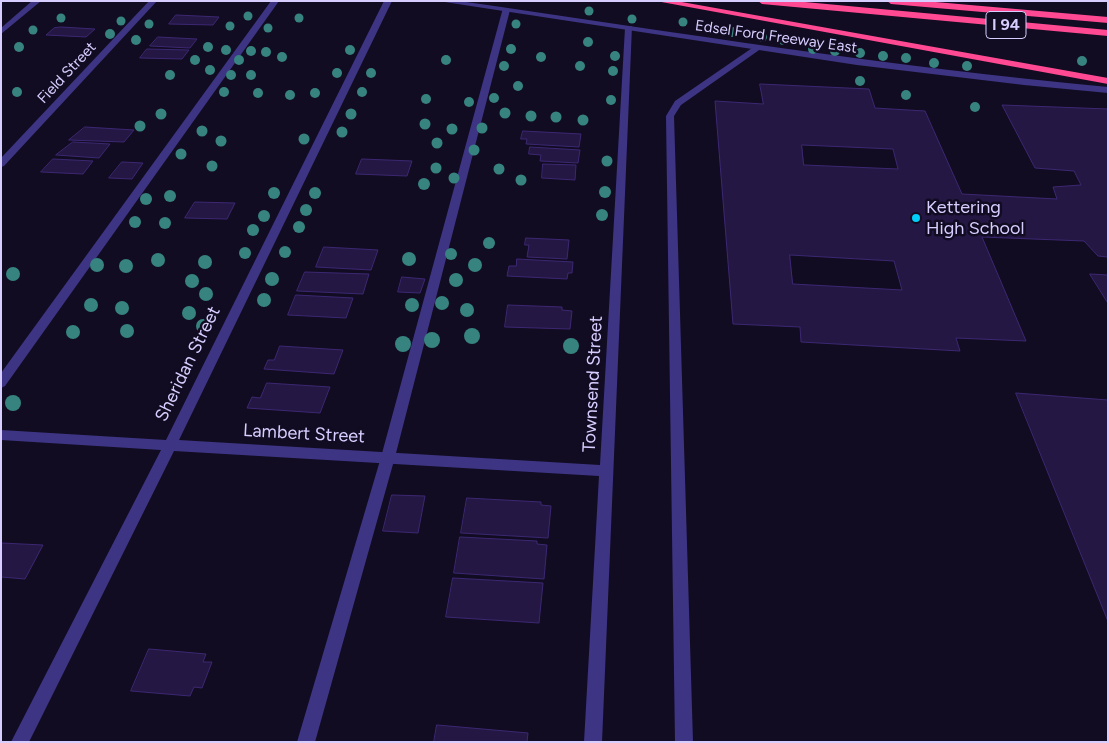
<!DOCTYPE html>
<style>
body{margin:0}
#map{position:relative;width:1109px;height:743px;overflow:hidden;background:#120c22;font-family:Figtree,sans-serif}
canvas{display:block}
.frame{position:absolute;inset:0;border:2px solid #d7ceff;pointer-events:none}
</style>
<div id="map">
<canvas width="1109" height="743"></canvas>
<div class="frame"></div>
</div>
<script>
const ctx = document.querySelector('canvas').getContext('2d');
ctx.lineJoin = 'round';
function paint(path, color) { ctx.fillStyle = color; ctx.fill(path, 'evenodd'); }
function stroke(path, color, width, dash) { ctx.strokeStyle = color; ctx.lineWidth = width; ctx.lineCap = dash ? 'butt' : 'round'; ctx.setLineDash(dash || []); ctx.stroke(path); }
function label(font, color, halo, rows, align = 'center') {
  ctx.font = font + ' Figtree,sans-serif'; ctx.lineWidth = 5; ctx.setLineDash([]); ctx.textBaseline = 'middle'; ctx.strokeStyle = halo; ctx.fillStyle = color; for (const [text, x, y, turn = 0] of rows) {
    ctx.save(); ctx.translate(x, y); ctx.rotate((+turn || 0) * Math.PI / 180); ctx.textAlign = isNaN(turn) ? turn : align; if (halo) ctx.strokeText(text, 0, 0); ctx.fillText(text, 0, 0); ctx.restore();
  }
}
const building = new Path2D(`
 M176,15L219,17L213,25L169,24Z
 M61,27L95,29L86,37L46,35L54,28Z
 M158,37L197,39L190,48L150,46Z
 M147,49L189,50L182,59L140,58Z
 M760,84L869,89L875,108L925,111L962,194L1057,199L1053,187L1081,185L1074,171L1035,168L1002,105L1108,109V257L1098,256L1084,241L982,237L1026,341L956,338L960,351L801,342L800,327L733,324L715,101L763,104ZM802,145L893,149L898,169L804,165ZM790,255L894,261L902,290L793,284Z
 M85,127L134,130L124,142L69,140Z
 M523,131L581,134L579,147L526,144L527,139H521Z
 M73,142L110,144L99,158L56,155Z
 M530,147L580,150L578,163L540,161L541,155L529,154Z
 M53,159L93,161L83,174L41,172Z
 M362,159L412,161L407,176L356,174Z
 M122,162L143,163L132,179L109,178Z
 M543,164L576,165L575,180L542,178Z
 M195,202L235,203L227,219L185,218Z
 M526,238L569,240L567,259L527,257L529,245H525Z
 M324,247L378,250L371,270L316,267Z
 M517,259L573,262L572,273H568L567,279L507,276L509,266H516Z
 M305,272L369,274L363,294L297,291Z
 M1090,274L1108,275V303Z
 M402,277L425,279L420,293L398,292Z
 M296,295L353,298L346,318L288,315Z
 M508,305L562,307V310L572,311L570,329L505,327Z
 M280,346L343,350L334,374L264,369L268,360H274Z
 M267,383L330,387L320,413L247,408L252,397L260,398Z
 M1016,393L1108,400V621Z
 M392,495L425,496L418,533L383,531Z
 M467,498L541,502V505L551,506L548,538L461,533Z
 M460,537L537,541V544L547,545L544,579L454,573Z
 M1,543L43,545L25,579L1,577Z
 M453,578L543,583L539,623L446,617Z
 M149,649L206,654L203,662H212L202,688L194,687L190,696L131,691Z
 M437,725L528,733L527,742H434Z`);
paint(building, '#241744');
stroke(building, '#3c2872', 1);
paint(new Path2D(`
 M32,1H41L1,34V28Z
 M271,1H279L5,386L1,388V373Z
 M503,8L510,10L395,457L315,742H297L381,457Z
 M755,46L762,48L681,105L674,116L693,742H675L666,116L675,101Z`), '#3d3584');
paint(new Path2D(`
 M149,1H157L4,166L1,167V158Z
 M384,1H392L179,440L600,465L625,28L632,26L602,742H584L599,476L174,451L29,742H11L161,450L1,440V430L166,440Z`), '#3d3584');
paint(new Path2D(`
 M438,1H459C675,32 890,67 1108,87V93L1024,85L857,65Z`), '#3d3584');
paint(new Path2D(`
 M656,1H676L1108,78V84Z
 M758,1H794L1108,30V36L762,4Z
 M887,1H924L1108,17V23L891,4Z`), '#ff4993');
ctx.fillStyle = '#36837f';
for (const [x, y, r] of [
 [589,11,4.5],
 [248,16,4.5],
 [61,18,4.5],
 [299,18,4.5],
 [632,19,4.5],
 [121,21,4.5],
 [683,22,4.5],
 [149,24,4.5],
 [516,24,4.5],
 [230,26,4.5],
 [703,26,4.5],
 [268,28,4.5],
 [33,30,4.5],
 [732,32,5],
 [110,34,5],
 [762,37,5],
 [136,40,5],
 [783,40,5],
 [588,42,5],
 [19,47,5],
 [208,47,5],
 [511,49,5],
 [813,49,5],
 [226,50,5],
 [350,50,5],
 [251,51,5],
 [835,51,5],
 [266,52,5],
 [87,53,5],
 [860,53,5],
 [615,56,5],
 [883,56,5],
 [282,57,5],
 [541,57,5],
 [906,58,5],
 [195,60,5],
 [239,60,5],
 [446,60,5],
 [1082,61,5],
 [934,63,5],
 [504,66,5],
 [580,66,5],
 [967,66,5],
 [210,70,5],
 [613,71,5],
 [337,73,5],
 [371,73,5],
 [170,75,5],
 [231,75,5],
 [251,75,5],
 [860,81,5],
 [518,86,5],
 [17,92,5],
 [224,92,5],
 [362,92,5],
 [258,93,5],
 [315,93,5],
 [290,95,5],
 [906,95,5],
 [494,98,5],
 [426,99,5],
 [611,100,5],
 [469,102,5],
 [975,107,5],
 [505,113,5.5],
 [161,114,5.5],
 [351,114,5.5],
 [531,116,5.5],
 [556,117,5.5],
 [583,120,5.5],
 [425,124,5.5],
 [140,126,5.5],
 [482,128,5.5],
 [452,129,5.5],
 [202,131,5.5],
 [342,132,5.5],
 [304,139,5.5],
 [221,141,5.5],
 [437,143,5.5],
 [474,150,5.5],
 [181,154,5.5],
 [607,161,5.5],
 [212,166,5.5],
 [436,168,5.5],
 [499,169,5.5],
 [454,178,5.5],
 [521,180,5.5],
 [424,184,6],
 [605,192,6],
 [274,193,6],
 [315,193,6],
 [170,196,6],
 [146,199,6],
 [306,210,6],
 [602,215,6],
 [264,216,6],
 [135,222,6],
 [165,223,6],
 [299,227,6],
 [253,230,6],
 [489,243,6],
 [285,252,6],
 [245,253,6],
 [451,254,6],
 [409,259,7],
 [158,260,7],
 [205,262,7],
 [97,265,7],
 [475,265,7],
 [126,266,7],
 [13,274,7],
 [272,279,7],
 [456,280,7],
 [192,281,7],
 [206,294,7],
 [264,300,7],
 [442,303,7],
 [91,305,7],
 [412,305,7],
 [122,308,7],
 [467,310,7],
 [189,313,7],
 [203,326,7],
 [127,331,7],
 [73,332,7],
 [472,336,8],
 [432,340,8],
 [403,344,8],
 [571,346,8],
 [13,403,8]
]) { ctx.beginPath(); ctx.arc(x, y, r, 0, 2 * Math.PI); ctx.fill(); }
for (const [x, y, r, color] of [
 [916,218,5,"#00cef9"]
]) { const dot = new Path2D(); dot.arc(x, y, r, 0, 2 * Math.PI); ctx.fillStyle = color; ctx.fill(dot); stroke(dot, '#120c22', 2); }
label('15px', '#d7ceff', '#120c22', [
 ["Edsel Ford Freeway East",776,37,8],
 ["Field Street",67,73,-47]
]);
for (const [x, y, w] of [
 [1006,25,40]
]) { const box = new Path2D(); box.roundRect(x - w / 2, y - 13.5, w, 27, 4); ctx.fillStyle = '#120c22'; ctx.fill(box); stroke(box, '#d7ceff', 1); }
label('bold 16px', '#d7ceff', null, [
 ["I 94",1006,25]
]);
label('18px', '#d7ceff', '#120c22', [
 ["Kettering",926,208],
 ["High School",926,229]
], 'left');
label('18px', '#d7ceff', '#120c22', [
 ["Sheridan Street",188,364,-64],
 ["Townsend Street",593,384,-87],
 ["Lambert Street",304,434,3]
]);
</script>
